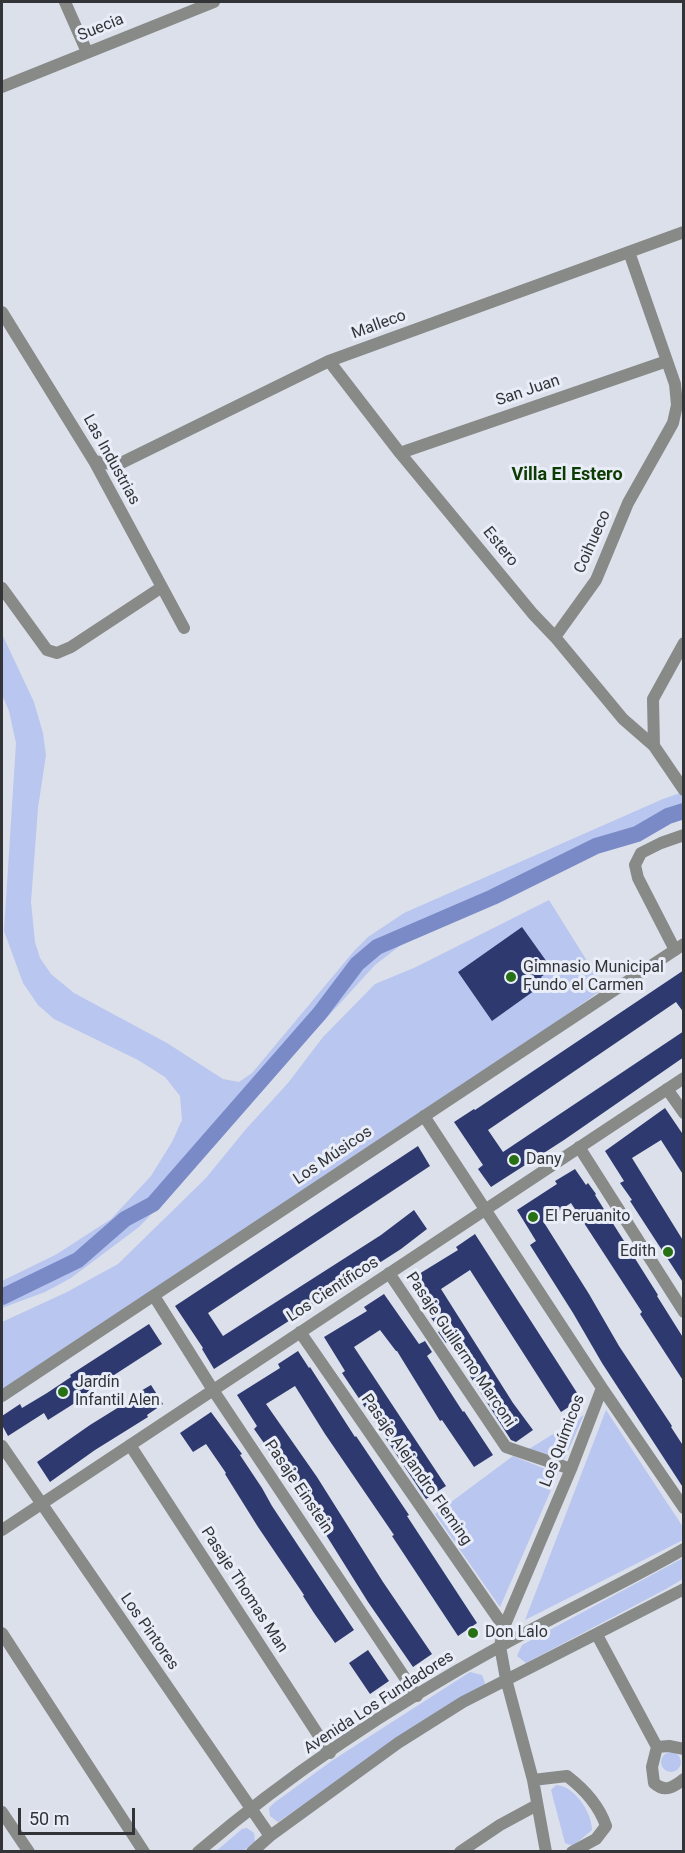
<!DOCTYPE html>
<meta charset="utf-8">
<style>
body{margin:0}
#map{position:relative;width:685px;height:1853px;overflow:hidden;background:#dce0eb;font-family:Roboto,sans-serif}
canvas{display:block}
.frame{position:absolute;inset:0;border:3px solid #323438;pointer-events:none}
.scale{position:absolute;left:18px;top:1808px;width:117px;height:27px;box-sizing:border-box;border:3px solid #323438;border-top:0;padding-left:8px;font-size:18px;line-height:21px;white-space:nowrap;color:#323438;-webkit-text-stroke:4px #e9edf8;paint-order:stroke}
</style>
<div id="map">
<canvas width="685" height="1853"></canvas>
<div class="frame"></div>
<div class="scale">50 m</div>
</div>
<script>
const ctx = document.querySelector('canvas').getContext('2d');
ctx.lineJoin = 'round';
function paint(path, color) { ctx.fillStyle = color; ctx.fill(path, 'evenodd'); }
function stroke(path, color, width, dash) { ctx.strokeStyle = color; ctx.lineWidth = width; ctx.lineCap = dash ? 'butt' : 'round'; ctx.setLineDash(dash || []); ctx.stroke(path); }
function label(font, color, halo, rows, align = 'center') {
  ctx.font = font + ' Roboto,sans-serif'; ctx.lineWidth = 6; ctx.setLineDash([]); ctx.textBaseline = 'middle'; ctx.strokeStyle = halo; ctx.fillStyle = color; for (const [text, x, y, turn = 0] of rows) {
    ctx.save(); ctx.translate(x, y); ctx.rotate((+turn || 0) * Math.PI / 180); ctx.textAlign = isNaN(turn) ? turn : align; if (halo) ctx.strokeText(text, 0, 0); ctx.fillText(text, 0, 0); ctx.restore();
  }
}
paint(new Path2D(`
 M2,634L34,702L43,733L46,755L38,808L31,902L35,942L40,958L51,974L74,993L167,1043L223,1079L239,1082L252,1073L354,951L368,937L404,913L663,799L683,792V814L656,824L401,945L375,965L218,1137L179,1186L139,1227L71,1278L45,1292L2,1308V1281L57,1254L111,1219L151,1176L172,1142L182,1120L180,1096L165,1077L138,1060L54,1019L38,1005L23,983L4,931L16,743L9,711L2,695Z
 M549,900L604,988L490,1070L2,1391V1322L67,1292L118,1264L206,1178L246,1129L288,1083L323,1037L375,984L416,967Z
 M606,1410L683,1527V1540L525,1620Z
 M584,1415L564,1460L529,1449Z
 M513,1456L558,1474L500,1607L435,1514Z
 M683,1558V1579L666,1589L526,1663L517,1656L522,1645Z
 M470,1672L482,1675L485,1683L483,1689L426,1721L278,1822L270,1816L269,1808L274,1803L333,1760Z
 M661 1762a10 10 0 1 1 20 0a10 10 0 1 1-20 0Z
 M556,1785C575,1786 592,1813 592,1830L573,1846L565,1843L551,1790Z
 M247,1828L254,1833L255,1842L243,1851L215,1852L242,1829Z`), '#b9c6ef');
stroke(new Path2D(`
 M2,1297L78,1260L125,1219L153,1204L320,1013L357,964L377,947L493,897L596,846L637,834L668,816L684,811`), '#798ac6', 16);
paint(new Path2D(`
 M522,927L552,969L541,977L545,983L492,1021L458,972Z
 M684,970V1013L676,1002L488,1130L503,1152L684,1031V1057L564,1140L491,1187L478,1169L483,1165L454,1122L474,1109L475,1110Z
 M665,1108L684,1136V1176L661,1140L632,1158L684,1242V1284L630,1201L632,1200L620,1183L624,1181L605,1151Z
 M418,1146L430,1166L208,1313L223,1336L381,1235L414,1210L427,1229L401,1249L214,1369L202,1349L203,1348L175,1306Z
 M575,1169L586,1185L588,1183L596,1194L595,1195L658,1295L657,1296L684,1339V1382L640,1314L642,1312L571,1203L543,1221L589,1294L619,1346L672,1426L671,1427L684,1447V1489L602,1363L573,1313L530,1245L536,1241L517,1210L557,1184L555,1181Z
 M475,1234L581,1399L561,1412L470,1270L441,1289L513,1403L533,1430L516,1442L511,1440L448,1342L446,1343L438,1332L440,1331L430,1316L436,1312L414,1277L458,1250L456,1247Z
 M384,1294L419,1344L425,1341L432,1352L427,1356L463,1412L464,1411L493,1455L474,1467L442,1420L440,1421L397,1351H396L380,1330L354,1347L446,1486L426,1499L342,1373L345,1371L324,1337L367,1311L364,1307Z
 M149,1324L162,1344L77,1399L78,1401L67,1408L48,1420L44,1413L8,1436L2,1425V1416L20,1404L22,1408L47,1393L71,1377L70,1375Z
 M298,1351L309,1368L310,1367L355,1437L356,1436L409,1515L407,1516L477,1623L458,1636L392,1536L394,1535L325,1434L295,1386L266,1404L317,1477L383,1582L432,1654L413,1667L368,1602L303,1498L254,1429L257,1426L237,1395L280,1368L278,1364Z
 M151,1385L163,1404L147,1415L148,1417L95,1450L50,1482L37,1462L90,1425L140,1394L139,1392Z
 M211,1412L242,1454L240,1455L262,1488L272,1506L354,1630L335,1643L314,1613L303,1596L304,1595L258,1527L225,1474L226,1473L206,1444L193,1452L180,1433Z
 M368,1650L389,1681L370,1694L349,1663Z`), '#2e3a6f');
stroke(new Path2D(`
 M65,2L87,52
 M2,87L214,2
 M2,312L94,461L184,628
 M329,361L400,453L533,614L555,637L623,719L654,746L684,790
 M400,453L667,361
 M94,461L117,465L329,361L684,232
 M2,588L47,650L57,653L71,647L162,587
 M555,637L596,580L628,503L673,423L677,405L675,384L629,252
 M654,746L653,699L684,643
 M675,950L638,878L635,865L641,853L661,843L684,835
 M667,1089L684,1113
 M424,1116L602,1388L684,1508
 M579,1147L684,1312
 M389,1273L506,1447L571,1469
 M154,1296L213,1390L417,1696
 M300,1332L504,1627
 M130,1445L330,1753
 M2,1446L270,1836
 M2,1530L684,1078
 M2,1633L144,1852
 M597,1635L657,1747L652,1767L654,1783C665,1793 674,1787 684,1779
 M657,1747L669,1746L684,1749
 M533,1780L567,1776C584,1789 599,1805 606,1826L596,1839L572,1852
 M2,1812L29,1852
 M198,1852C288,1775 395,1704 499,1647C560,1613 623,1584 684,1549
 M252,1852L270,1836L398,1743L463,1702L684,1589
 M460,1852L500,1825L537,1805
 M546,1852L533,1780L506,1679L500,1646L504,1627L571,1469L602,1388`), '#878a86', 12);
stroke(new Path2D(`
 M2,1396L684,944`), '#878a86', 12);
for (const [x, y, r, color] of [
 [511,977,6,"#277114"],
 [514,1160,6,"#277114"],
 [533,1217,6,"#277114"],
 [668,1252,6,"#277114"],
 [63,1392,6,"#277114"],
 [473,1633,6,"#277114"]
]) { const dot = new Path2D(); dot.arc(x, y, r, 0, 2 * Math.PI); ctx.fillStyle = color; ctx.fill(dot); stroke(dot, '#e9edf8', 2); }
label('16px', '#323438', '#e9edf8', [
 ["Suecia",101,28,-22],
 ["Malleco",379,325,-20],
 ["San Juan",528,391,-19],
 ["Las Industrias",111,460,61],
 ["Coihueco",593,542,-66],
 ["Estero",500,547,51],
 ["Los Músicos",333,1156,-34],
 ["Los Científicos",333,1290,-33],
 ["Pasaje Guillermo Marconi",460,1350,56],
 ["Los Químicos",563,1441,-69],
 ["Pasaje Alejandro Fleming",416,1470,55],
 ["Pasaje Einstein",298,1487,56],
 ["Pasaje Thomas Man",244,1590,57],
 ["Los Pintores",149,1632,55],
 ["Avenida Los Fundadores",379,1703,-33]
]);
label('16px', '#323438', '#e9edf8', [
 ["Gimnasio Municipal",523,968],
 ["Fundo el Carmen",523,986],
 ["Dany",526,1160],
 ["El Peruanito",545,1217],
 ["Edith",656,1252,"right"],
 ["Jardin",75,1383],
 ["Infantil Alen",75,1401],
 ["Don Lalo",485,1633]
], 'left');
label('bold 18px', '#0c3c01', '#e9edf8', [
 ["Villa El Estero",567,475]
]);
</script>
